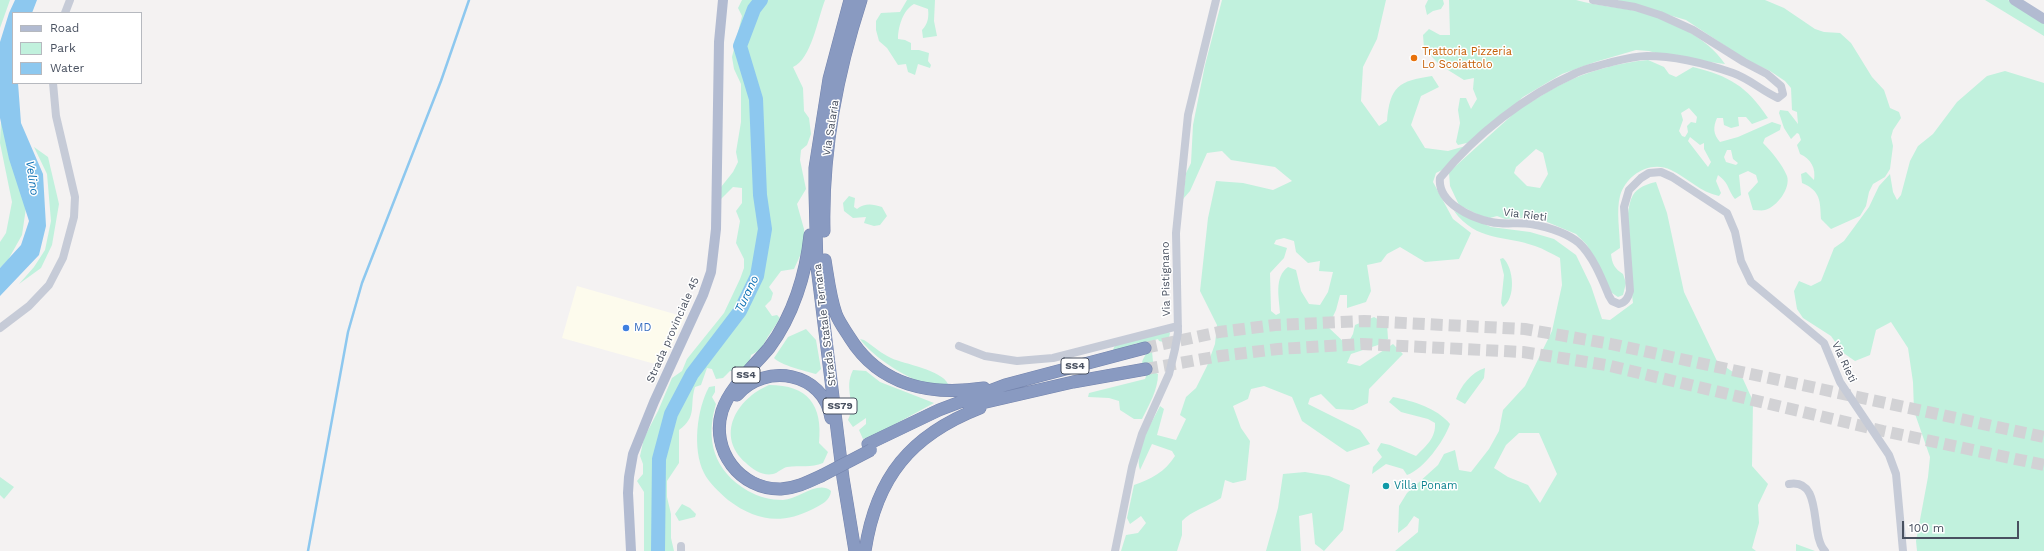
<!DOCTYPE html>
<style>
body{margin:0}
#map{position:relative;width:2044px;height:551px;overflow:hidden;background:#f4f2f2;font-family:"Work Sans",sans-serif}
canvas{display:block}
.legend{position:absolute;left:12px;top:12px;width:130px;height:72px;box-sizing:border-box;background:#fff;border:1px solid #b6b9bf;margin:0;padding:5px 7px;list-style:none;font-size:12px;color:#495160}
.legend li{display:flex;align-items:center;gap:8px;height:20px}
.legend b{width:20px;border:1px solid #b6b9bf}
.scale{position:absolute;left:1902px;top:521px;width:117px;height:18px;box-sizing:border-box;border:2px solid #495160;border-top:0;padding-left:5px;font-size:12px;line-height:14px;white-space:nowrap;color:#495160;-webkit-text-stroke:3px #fff;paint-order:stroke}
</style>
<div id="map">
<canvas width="2044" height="551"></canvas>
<ul class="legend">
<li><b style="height:5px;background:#b2bbd1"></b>Road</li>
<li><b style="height:11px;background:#c1f1dd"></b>Park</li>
<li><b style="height:11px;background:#8dc8ef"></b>Water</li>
</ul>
<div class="scale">100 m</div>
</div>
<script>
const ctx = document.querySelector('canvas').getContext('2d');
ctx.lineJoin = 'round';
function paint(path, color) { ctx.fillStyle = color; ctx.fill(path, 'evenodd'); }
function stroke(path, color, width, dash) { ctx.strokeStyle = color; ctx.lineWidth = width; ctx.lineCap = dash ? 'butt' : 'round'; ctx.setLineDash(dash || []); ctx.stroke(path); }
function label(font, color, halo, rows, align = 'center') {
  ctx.font = font + ' "Work Sans",sans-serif'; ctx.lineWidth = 3; ctx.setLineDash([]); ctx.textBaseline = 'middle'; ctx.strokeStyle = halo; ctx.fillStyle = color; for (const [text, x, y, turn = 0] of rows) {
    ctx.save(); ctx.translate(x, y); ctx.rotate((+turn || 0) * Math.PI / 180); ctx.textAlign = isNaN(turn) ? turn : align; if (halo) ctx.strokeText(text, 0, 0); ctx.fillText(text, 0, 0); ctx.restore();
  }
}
paint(new Path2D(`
 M577,286L685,317L662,366L562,338Z`), '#fdfbed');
paint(new Path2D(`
 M0,0H10L0,28Z
 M742,0H825C818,18 811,60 793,67L803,88L804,111L809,118L811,134L807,145L801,150L800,160L806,189L797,204L804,229V247L794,269L781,271L769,287L773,293L771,300L765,306L772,316L777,315L780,318C774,329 766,337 762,349L751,355L749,364L745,370L730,371L723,378L716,379L712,369L707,368L701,385L695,387C689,406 698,416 679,430V463L667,481V497L671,514V538L674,551H644V492L637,481L643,474V464L640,456L644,438L658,411L672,378L682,371L687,359L724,313L740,279L744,268V259L736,243L740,221L736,211L742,203V188L733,187L721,199L717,192L733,172L738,162L736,152L741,122V84L734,69L732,57L742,16L738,8Z
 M907,0H935L934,21L937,36L923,38L922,30C928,24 929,17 928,9L914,4C903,10 898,27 898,39L905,40L911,43V50H919L929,53L928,61L931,65L930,68L918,64L915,75L908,72L906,64L898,65L887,48L879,41L876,30V21L881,13L900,12Z
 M1222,0H1386L1377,39L1363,67L1361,101L1379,126L1387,121C1390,86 1399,81 1432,76L1439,87L1421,96L1411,125L1425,148L1448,151L1469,145L1448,167L1436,173L1433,182L1453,219L1471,233L1459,259L1425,262L1400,247L1387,254L1381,262L1367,265L1371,291L1366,302L1347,308V295H1340L1336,310L1328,327L1347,345L1353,334L1355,325L1374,317L1387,324L1388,339L1378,345L1351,354L1347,363L1360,366L1393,344L1403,354L1369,389L1368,403L1353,410L1336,409L1321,394L1310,398L1308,404L1360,430L1370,444L1347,452L1302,421L1292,397L1264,386L1251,389L1248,399L1233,406L1241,428L1250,441L1246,480L1233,483L1225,480L1221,498C1209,506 1191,511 1182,521V535L1177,551H1121L1126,535L1138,533L1146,523L1141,516L1130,524L1127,518L1134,485C1151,479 1165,472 1175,456L1172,451L1152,444L1140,470C1134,450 1151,424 1160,406L1164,409L1157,435L1176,440L1186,419L1180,415L1186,397L1196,388L1207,366L1215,344L1217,325L1200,291L1208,218L1216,181L1243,183L1273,190L1292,181L1275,167L1231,160L1222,151L1207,153L1190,191L1183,199L1186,173L1191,163L1193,125L1205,65ZM1284,238L1294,241L1296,252L1308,263L1320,261L1319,271L1333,272L1328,292L1320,305L1309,304L1301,291L1296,270L1288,267C1274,277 1279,297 1280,313L1276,315L1271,311L1270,273L1284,258L1287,248L1274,244L1276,240Z
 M1428,0H1443L1444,4L1441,9L1433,11L1427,15L1425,6Z
 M1449,0H1576C1597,6 1619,7 1640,12C1670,20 1707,37 1725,64L1665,56L1649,51L1636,50L1595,62L1562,74L1550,81L1523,97L1475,141L1458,145L1456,142L1460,123L1458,110L1460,98H1466L1471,109L1477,99L1473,89L1474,78L1464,80L1440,65L1434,59L1424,48L1423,35L1429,29L1440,35H1450Z
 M1617,0H1765L1784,8L1815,29L1824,32L1840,33L1851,43L1872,77L1884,90L1890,108L1899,112L1901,118L1893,130L1891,137L1893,146L1890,169L1885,177L1873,184L1869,192L1866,206L1860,216L1831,229L1821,219C1820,201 1821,191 1802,183L1801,174L1806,172L1814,180C1816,168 1811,159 1800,154L1797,145L1801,140L1799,134L1797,133L1791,139L1784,128L1779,113L1780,110L1788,111L1798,124L1797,112L1792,110L1791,88L1785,81L1770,71L1745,59L1686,20Z
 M1985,0H2008L2044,22V36Z
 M1648,60L1664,67L1669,74L1676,77L1693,67C1729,76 1747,86 1768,118L1752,124L1746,117H1738L1739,126L1731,128L1724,125L1723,118H1717C1713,127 1713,134 1720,142L1738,137L1772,122L1781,125L1780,130L1765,138L1763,143C1772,152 1782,164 1787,176C1791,188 1777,207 1765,210C1762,211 1757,210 1753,210L1748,193L1758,182L1756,175L1748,171L1739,175L1741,195L1735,199C1727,189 1730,184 1718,175L1716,181L1721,193L1719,196C1700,192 1688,178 1671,170C1650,160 1626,175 1620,196C1616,211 1620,232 1620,248L1611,254C1612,264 1615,269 1623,274L1626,283L1623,295L1618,297L1609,291L1587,245L1576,234L1535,217L1505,219L1497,216L1490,218L1481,216L1459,205L1450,186L1449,172L1520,108C1534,101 1546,92 1560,85C1588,71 1617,63 1648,60ZM1689,108L1697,117L1696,123L1691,122L1687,126L1688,132L1685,137L1682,136L1679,131L1683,120L1681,113ZM1690,137L1700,145L1704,143V149L1711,162L1708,167L1688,141ZM1536,149L1543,153L1548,174L1540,188L1527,186L1514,173L1516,167ZM1727,150H1731L1733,159L1738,163L1736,165L1726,162L1724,157Z
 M2005,71L2044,83V551H1917L1916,541L1928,477L1930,457L1914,411L1913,382L1908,348L1891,322L1876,330L1870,355L1855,361L1842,352L1831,336L1803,318L1797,309L1794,291L1799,281L1811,286L1821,281L1834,248L1844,241L1869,207L1879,186L1890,174L1893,192L1897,200L1901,195L1910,161L1918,146L1933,134L1957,102L1987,76Z
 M1,120L26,208L22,235L8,260L0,268V242L6,233L12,202L0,143Z
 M34,147L48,157L59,204L52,245L41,268L19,284L34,267L45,250L51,221L47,174Z
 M1656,182L1667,213L1684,292L1717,361L1743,379L1753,401L1752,466L1768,484L1758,505L1759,523L1752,548L1756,551H1395L1418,532L1419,519L1414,516L1407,526L1398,533L1399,506L1407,493L1438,465L1444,454L1455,450L1459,470L1471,472L1489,449L1499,431L1503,410L1525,386L1552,331L1562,285L1560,258C1552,254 1544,249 1535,246C1504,235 1477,242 1454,211L1491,227L1530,232L1554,239L1576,255L1591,286L1602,319L1610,320L1633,303C1631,279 1621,215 1633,195C1638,187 1647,184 1656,182ZM1519,433H1539L1557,474L1540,503L1528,485L1508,477L1494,468L1506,445Z
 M849,196L855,198L854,207L857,209C865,203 872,204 882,207L887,216L880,225L874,226L864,223L866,217L853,218L844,211L843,203Z
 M1503,258C1514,268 1516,298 1503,307L1501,303L1504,275L1500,259Z
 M806,329L816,340L821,369L816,374C805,371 780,365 774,358L788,337Z
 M1169,332L1170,333L1168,343L1159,341L1158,339L1151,341L1154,372L1158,374C1158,390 1149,405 1142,419H1134L1120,410L1119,401L1109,398L1088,397L1089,393L1145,379L1147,374C1139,360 1142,363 1148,350L1144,344L1137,343L1112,352L1116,343Z
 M860,339L864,340C873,346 882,354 891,358C904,364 942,370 948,384C925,394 872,357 860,339Z
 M1485,368L1484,378L1465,404L1456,399C1461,386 1471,372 1485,368Z
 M853,370L866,371L880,382L934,403L875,435L863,439L859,430L866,424V418L853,427L848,420C857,403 843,390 853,370Z
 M769,385C808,385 823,405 819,443L828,452L823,463C811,468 800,465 787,467C782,468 778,473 773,474C763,476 753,470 746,463C715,436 736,399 769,385Z
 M715,386V392L712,397L716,404C705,440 714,471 748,491C759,497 770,500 783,500C799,499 818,480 831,491C830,501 822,504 813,509C781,525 756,521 728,500C719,492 709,483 704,473C692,449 697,409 709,387Z
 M1393,397C1413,401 1437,408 1450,424C1444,441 1424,469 1407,475L1403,469L1386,464L1372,474L1373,467L1382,457L1377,450L1381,443L1390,445L1416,456C1426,446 1436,438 1435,423L1428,419L1401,412L1389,402Z
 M1305,472L1329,476L1350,485L1343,530L1324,551L1315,544L1312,513L1299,516L1301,551H1266L1278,508L1283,474Z
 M0,477L14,487L4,499L0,495Z
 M682,504L690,508L696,514L695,517L679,521L675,514Z
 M1796,544L1815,551H1796Z`), '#c1f1dd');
paint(new Path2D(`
 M15,0H37L32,13H13V83H18L21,123L43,174L46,226L39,255L0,296V268L21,245L29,221L9,159L0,118V42L9,13Z`), '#8dc8ef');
stroke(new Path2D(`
 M308,551L348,332L362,283L441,81L469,0`), '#8dc8ef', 2.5);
stroke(new Path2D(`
 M658,551L659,459L671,414L692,374L740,311L757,276L765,229L760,195L756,99L740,46L754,9L761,0`), '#8dc8ef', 14);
stroke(new Path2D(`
 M1145,348L1219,332L1275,325L1364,321L1525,329L1611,344L2044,437
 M1146,369L1220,356L1278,349L1362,344L1523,352L1606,365L1883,431L2044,465`), '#d2d2d5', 12, [12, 6]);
const highway = new Path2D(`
 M850,0L829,79L815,168V192L817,267L843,478L855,551
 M824,231C822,153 837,74 861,0
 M810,235C806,274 793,316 769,348C753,367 730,387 722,411C710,450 740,490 781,489C796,488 808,482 821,476
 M825,260C828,278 830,297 836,314C839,322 845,330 850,338C880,386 931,396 984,388
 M737,395C765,362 824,372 831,418
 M969,406L1073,382L1146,369
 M868,444L939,410L1005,385L1145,348
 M865,551C876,477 911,435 980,408`);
stroke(highway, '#7484ad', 13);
stroke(new Path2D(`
 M1593,0L1635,7L1660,15L1693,30L1744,62L1767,74L1781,86L1783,94L1778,98C1762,91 1750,79 1733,73C1707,64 1675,56 1647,56C1634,56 1620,60 1608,63C1598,66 1586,68 1576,73C1525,96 1476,134 1440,178C1437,203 1472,218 1491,222C1504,225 1518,222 1531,224C1547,227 1566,232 1579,243C1593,256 1602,279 1609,296L1612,301L1619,304C1626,302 1628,298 1630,291L1624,207L1629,190L1641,178L1649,173L1661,172L1672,177L1727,213L1735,232L1741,261L1751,282L1824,343L1840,382L1889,455L1896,474L1903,551
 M65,13L70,0
 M0,328L29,306L49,285L63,258L74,217L75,197L56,116L53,83
 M959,346L985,356L1017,361L1053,358L1178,326
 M1789,484C1824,478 1809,535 1825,551
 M681,546V551
 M1115,551L1132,467L1142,434L1169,374L1175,349L1178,332L1176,233L1188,115L1216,0`), '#c6cbd7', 8);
stroke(new Path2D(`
 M2014,0L2044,19
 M631,551L628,493L629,477L633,454L654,402L703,295L711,272L716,229L719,42L723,0`), '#b2bbd1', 10);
stroke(highway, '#899ac1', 12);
const highwayBridge = new Path2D(`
 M821,476L871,450`);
stroke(highwayBridge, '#7484ad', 13, []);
stroke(highwayBridge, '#899ac1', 12);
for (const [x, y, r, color] of [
 [1414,58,4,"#e8710a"],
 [626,328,4,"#3f7fe0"],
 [1386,486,4,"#0f9aa8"]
]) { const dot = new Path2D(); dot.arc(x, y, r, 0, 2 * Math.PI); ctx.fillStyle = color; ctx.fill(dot); stroke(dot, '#fff', 1.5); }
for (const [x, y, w] of [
 [1075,366,28],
 [746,375,28],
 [840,406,34]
]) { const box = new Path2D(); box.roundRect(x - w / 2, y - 8, w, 16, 3); ctx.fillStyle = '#fff'; ctx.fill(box); stroke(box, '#495160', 1); }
label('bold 10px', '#495160', null, [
 ["SS4",1075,366],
 ["SS4",746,375],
 ["SS79",840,406]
]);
label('11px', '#c56008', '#fff', [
 ["Trattoria Pizzeria",1422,52],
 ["Lo Scoiattolo",1422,65]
], 'left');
label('11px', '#495160', '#fff', [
 ["Via Salaria",831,128,-81],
 ["Via Rieti",1525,215,7],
 ["Via Pistignano",1166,279,-91],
 ["Strada Statale Ternana",825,325,-97],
 ["Strada provinciale 45",673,330,-66],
 ["Via Rieti",1844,362,65]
]);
label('11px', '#366cbe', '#fff', [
 ["MD",634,328]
], 'left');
label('11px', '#0d838f', '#fff', [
 ["Villa Ponam",1394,486]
], 'left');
label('italic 12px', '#096fb4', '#fff', [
 ["Velino",32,178,82],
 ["Turano",747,294,-64]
]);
</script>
